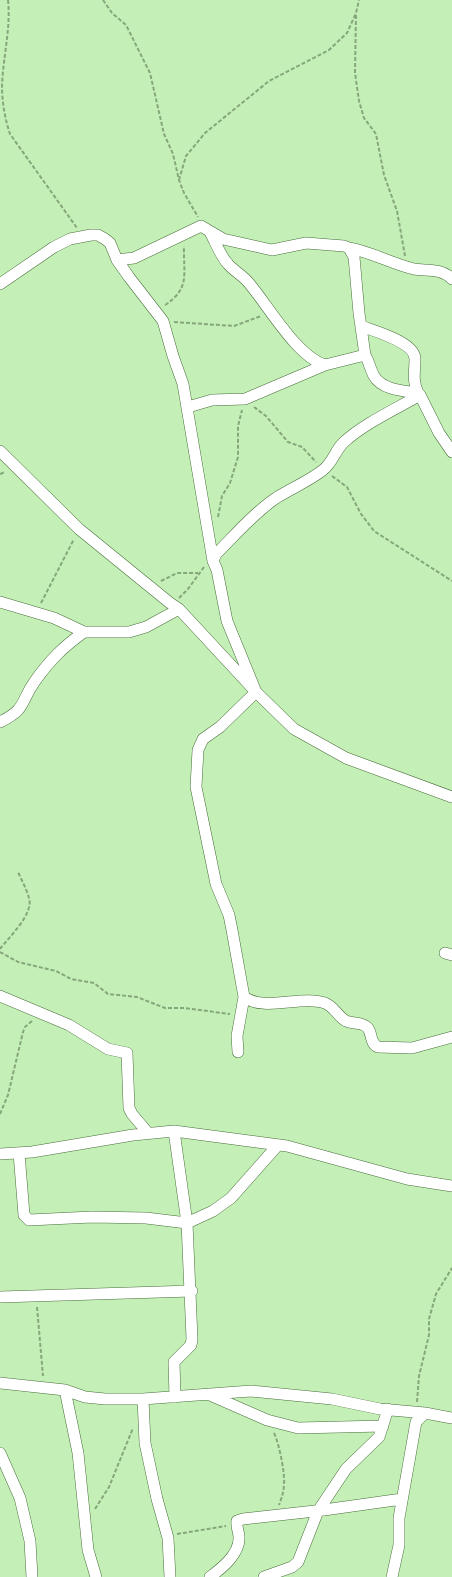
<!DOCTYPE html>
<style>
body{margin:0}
canvas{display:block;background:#c4efb6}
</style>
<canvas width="452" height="1577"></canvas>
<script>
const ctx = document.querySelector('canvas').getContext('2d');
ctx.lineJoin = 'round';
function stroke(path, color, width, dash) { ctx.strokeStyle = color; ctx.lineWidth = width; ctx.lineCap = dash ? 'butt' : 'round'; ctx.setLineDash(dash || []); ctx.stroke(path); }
const minor = new Path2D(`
 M210,232C215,241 221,257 228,264C234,271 242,275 248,282C268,305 296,356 325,365L365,355C369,361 370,369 374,376C382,390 404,391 418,393L420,395L439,433L452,452
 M349,248C372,252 392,264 414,269C427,271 442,268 452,279
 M117,260L134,258L201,226L223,239L272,250L306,243L344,246L349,248L354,257L359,313L365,355
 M0,284L54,247L70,239L91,235H98L105,239L110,243L117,260L129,277L163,321L173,356L183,384L213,561L217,570L227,621L256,692L220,727L203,739L198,750L196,787L216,884L229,915L232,930L244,997L237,1036L238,1052
 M361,326C374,331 415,342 415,359C415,372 412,380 418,393
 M188,407L212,400L245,399L325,365
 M0,451L79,529L170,603L179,609L256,692L294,729L346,758L452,797
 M213,561L216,554C235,535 254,513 276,498C292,488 309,481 323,470C333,462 335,451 343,443C363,424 396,409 420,395
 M0,602L54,618L84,632H129L146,627L179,609
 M0,722C27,709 20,702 35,681C50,660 63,647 84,632
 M445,953L452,955
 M0,996L69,1025L108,1049L127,1053L129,1108L132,1114L148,1133
 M244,997C265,1012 301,995 325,1003C335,1007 338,1017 346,1021C353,1024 361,1022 367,1027C373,1033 369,1043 378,1047L412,1048L452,1037
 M174,1131L187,1223L192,1339L191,1345L174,1362L175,1397
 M19,1153L24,1215L29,1220L92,1217L146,1218L187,1223L213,1211L231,1198L278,1145
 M0,1154L32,1152L133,1135L174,1131L287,1146L407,1179L452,1186
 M0,1297L192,1291
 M0,1383L65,1390L85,1397L105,1399H143L251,1391L332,1399L380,1409L425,1413L452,1418
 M65,1390L78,1453L88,1550L96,1577
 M210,1395L267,1420L298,1428L383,1426
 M143,1399L145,1443L157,1499L168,1538L170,1577
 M0,1453L20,1498L30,1541L32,1577
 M210,1577C222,1568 240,1554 239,1537C239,1532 236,1527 237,1521L243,1519L324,1510L402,1499
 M264,1577L292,1567L298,1562L318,1511L346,1469L379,1437L388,1409
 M392,1577L399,1545V1518L416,1422L425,1413`);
stroke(minor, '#486e3b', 12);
stroke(new Path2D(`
 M8,0C11,28 3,57 2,86C2,102 5,119 10,134L77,228
 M103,0L112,13L126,25L150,73L164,134L173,154L179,180L184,193L198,217
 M356,15L355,73L359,101L364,118L376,134L384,175L397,211L405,256
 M179,180L186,156L205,133L269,81L329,50L347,33L356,13L359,0
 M165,305C191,288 183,273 184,246
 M174,322L234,326L261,316
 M254,407L266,416L288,442L302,447L316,462
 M0,474L5,472
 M332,476L347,487L361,514L374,531L452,581
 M218,517L222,496L230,483L238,457V426L242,410
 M161,581L177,573H198
 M179,598L188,589L204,567
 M41,603L74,539
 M0,949C9,937 34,914 29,898C27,890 22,881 18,872
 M0,952L18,962L56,971L71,979L94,983L108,994L137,997L165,1008H184L230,1014
 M0,1114L8,1095L23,1032L25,1027L32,1021
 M37,1307L43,1376
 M417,1402L419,1376L429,1335V1319L436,1294L452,1268
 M274,1433C279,1443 285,1473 284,1483C284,1491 282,1497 279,1505
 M95,1509L109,1487L133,1428
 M177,1534L226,1526`), '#86a77b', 2, [4, 2]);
stroke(minor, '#fff', 11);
</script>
